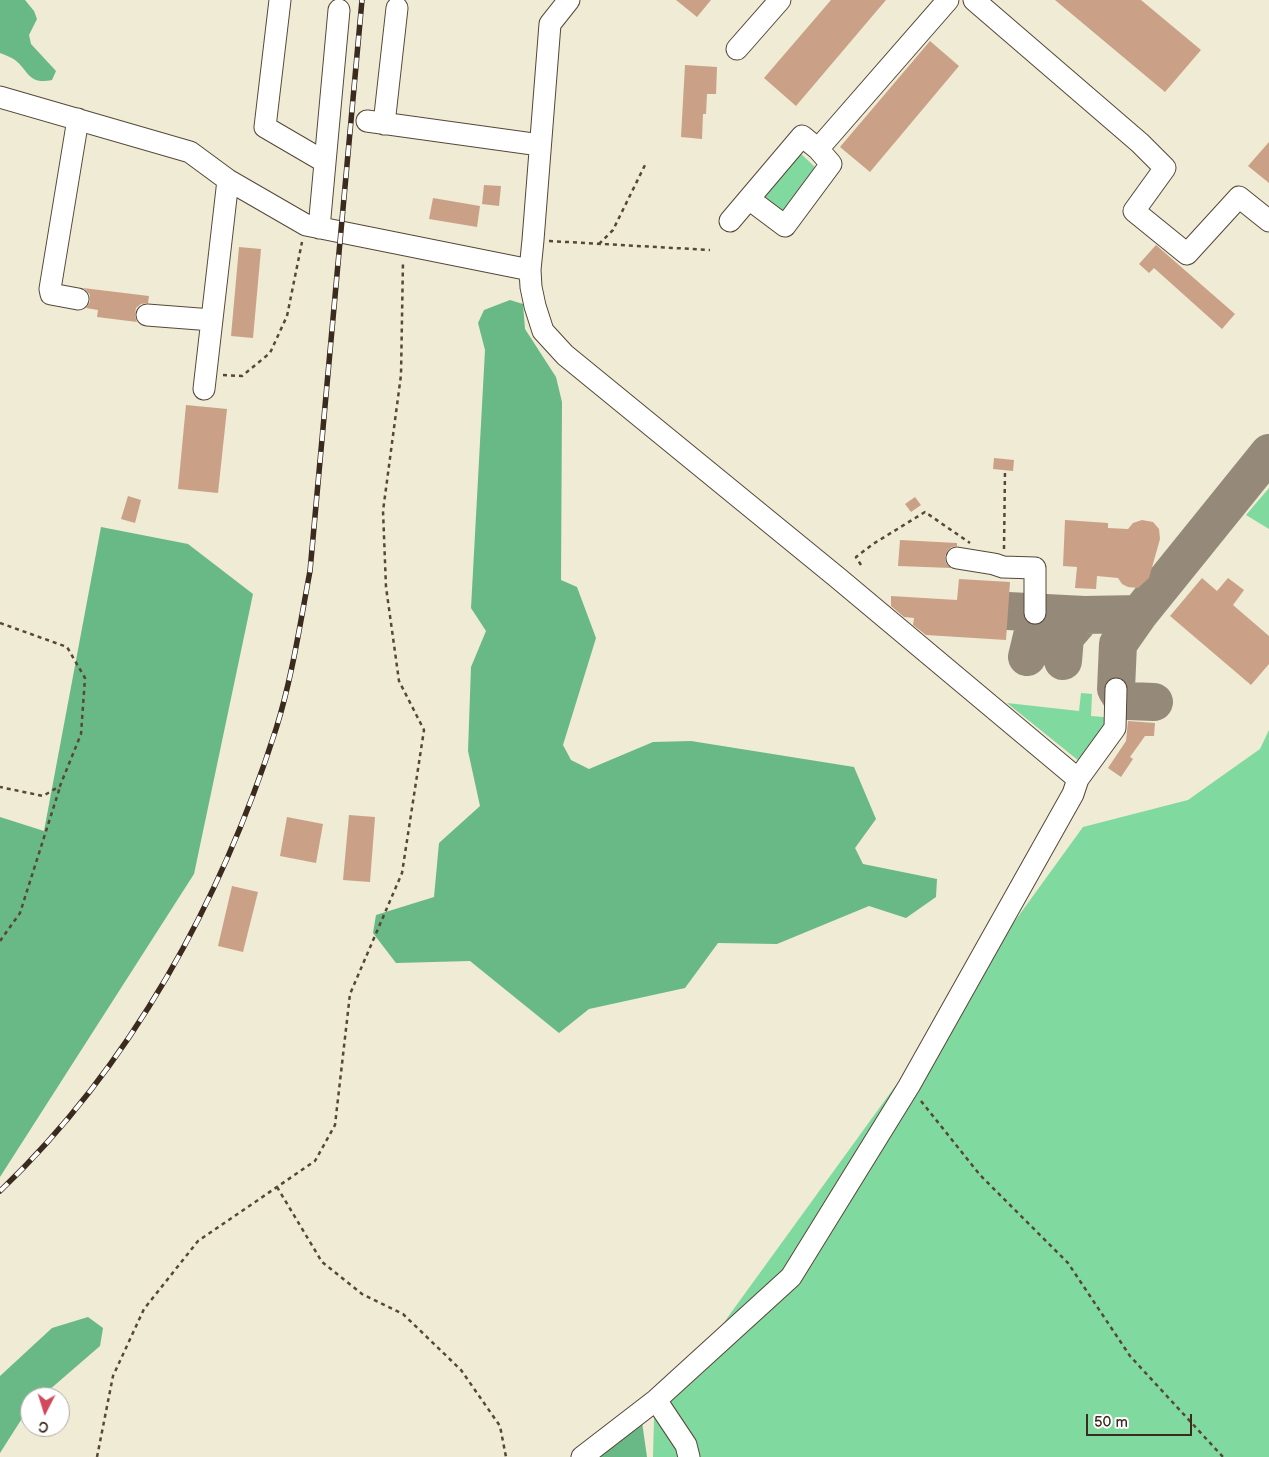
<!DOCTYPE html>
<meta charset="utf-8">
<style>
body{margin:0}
#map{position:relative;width:1269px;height:1457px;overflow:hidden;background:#efebd4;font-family:"Balsamiq Sans",sans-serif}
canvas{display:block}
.north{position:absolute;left:20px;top:1387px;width:50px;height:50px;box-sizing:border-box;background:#fff;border:1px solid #b1aaa5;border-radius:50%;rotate:185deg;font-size:14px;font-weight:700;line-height:20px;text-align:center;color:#3b2a1e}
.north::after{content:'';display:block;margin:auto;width:18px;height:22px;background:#d1495b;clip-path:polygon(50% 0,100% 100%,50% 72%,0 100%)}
.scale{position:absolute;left:1086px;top:1414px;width:106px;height:22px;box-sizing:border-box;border:2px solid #3b2a1e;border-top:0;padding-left:6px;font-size:15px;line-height:18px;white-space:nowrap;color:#3b2a1e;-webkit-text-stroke:4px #fff;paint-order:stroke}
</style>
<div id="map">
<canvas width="1269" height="1457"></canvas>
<div class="north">С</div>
<div class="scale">50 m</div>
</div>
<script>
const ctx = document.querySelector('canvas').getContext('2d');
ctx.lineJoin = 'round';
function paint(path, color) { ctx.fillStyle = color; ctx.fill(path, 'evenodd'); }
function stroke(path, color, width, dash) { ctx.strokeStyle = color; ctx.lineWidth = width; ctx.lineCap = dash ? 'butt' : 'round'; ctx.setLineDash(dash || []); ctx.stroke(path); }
paint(new Path2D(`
 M798,151L815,167L779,216L757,198Z
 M1269,488V529L1246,515Z
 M1081,693L1092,694L1091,716L1115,718L1089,769L1007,703L1079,711Z
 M1269,730V1457H653L654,1419L1083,827L1188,800L1260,749Z`), '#80d99e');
paint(new Path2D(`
 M0,0H25L34,11L37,19L29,35L31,44L56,71L52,80C28,85 29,71 15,60C11,57 5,55 0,53Z
 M510,300L523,304L525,329L556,377L562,402L561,580L577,587L596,638L563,745L571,760L589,769L653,742L691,741L854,767L876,819L855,848L863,864L937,879L936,897L906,918L869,906L777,944L718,943L685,988L589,1009L559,1033L470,961L396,963L373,933L376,915L434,897L439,843L480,806L468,751L471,667L486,631L471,608L485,350L478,323L484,310Z
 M101,527L188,544L253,594L194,874L0,1177V817L44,831Z
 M88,1317L103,1328L100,1346L41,1397H30V1406L0,1453V1376L52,1328Z
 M642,1422L647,1457H578Z`), '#68b985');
stroke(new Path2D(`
 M1008,611L1084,615L1139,614
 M1027,657L1032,636L1051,614
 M1063,661L1065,637L1084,615
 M1154,702L1128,701L1121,697L1116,689L1118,644L1139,614L1269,453`), '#958a79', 38);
paint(new Path2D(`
 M676,0H711L697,17Z
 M831,0H886L796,106L764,78Z
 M1055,0H1141L1201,50L1165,92Z
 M930,41L959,66L870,172L840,147Z
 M685,65L717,67L716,94H707L706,114H703L702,139L681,137Z
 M1269,142V183L1248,166Z
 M484,185L501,186L499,206L482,204Z
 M433,198L480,206L477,227L429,219Z
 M1156,245L1235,314L1222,329L1154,268L1149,273L1139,264Z
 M239,247L261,249L253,338L231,336Z
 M83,288L149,296L148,303L141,304L136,308L135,315L137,322L97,317L98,310L86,308L90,302V295L86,290Z
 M186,405L227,409L218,493L178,489Z
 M994,458L1014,460L1013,471L993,469Z
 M128,496L141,500L135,523L121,519Z
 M915,497L921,505L911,512L905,504Z
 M1065,520L1108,523V528L1128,529L1133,523L1142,520L1153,522L1159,529L1160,539L1149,578L1138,588L1128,587L1122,584L1118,578L1097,576L1096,589L1075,588L1077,567L1063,566Z
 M900,540L957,543V546L952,547L948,550L945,556L946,563L951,568L898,566Z
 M1202,578L1217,591L1228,578L1244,590L1233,605L1269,636V664L1251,685L1170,616Z
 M959,579L1010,582L1006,640L926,635L913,625L914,618L904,617L891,606V596L957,600Z
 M1128,721L1155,723L1154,736H1145L1130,757L1133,759L1121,777L1108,768L1126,741Z
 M349,815L375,817L370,882L343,880Z
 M287,817L323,824L316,863L280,856Z
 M232,886L258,892L243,952L218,946Z`), '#caa186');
const minor = new Path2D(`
 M280,0L265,127L325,162
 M569,0L550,24L533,240L530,270L531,287L535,306L543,331L565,355L838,578L1078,779
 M974,0L1140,143L1165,168L1134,211L1187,254L1239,197L1269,221
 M737,49L780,0
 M0,97L190,152L228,180L306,225L530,270
 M78,119L50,289L51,294L78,299
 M367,121L540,145
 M384,124L397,8
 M749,199L785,226L831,164L818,149
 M730,221L802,136L818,149L948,0
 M319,228L339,10
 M147,315L212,320
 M204,389L228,180
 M957,558L994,564L1003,567L1035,568V613
 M656,1400L686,1445L689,1457
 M582,1457L656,1400L791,1277L909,1086L1073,794L1078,779L1115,728L1116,689`);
stroke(minor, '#564739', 23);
stroke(new Path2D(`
 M549,241L710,250
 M599,244L613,230L646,163
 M223,375L242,376L270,353L287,316L302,242
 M1004,549L1005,470
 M861,565L856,557L873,544L925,512L970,543
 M0,623L67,647L85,678L81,734L60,786L43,796L0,787
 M0,941L20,913L60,787
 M921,1101L980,1175L1068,1263L1130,1356L1223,1457
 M277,1187L322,1262L362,1294L403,1314L461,1370L500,1426L506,1457
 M97,1457L113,1376L144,1309L198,1241L315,1161L335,1125L350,994L402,873L424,730L399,681L386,587L383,511L401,375L403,261`), '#564739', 2.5, [4, 4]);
stroke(minor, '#fff', 21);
const rail = new Path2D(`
 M0,1191C131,1066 221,901 276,729C292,678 300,624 310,571L362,0`);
stroke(rail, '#3b2a1e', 5.5);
stroke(rail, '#fff', 4, [11]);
</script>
